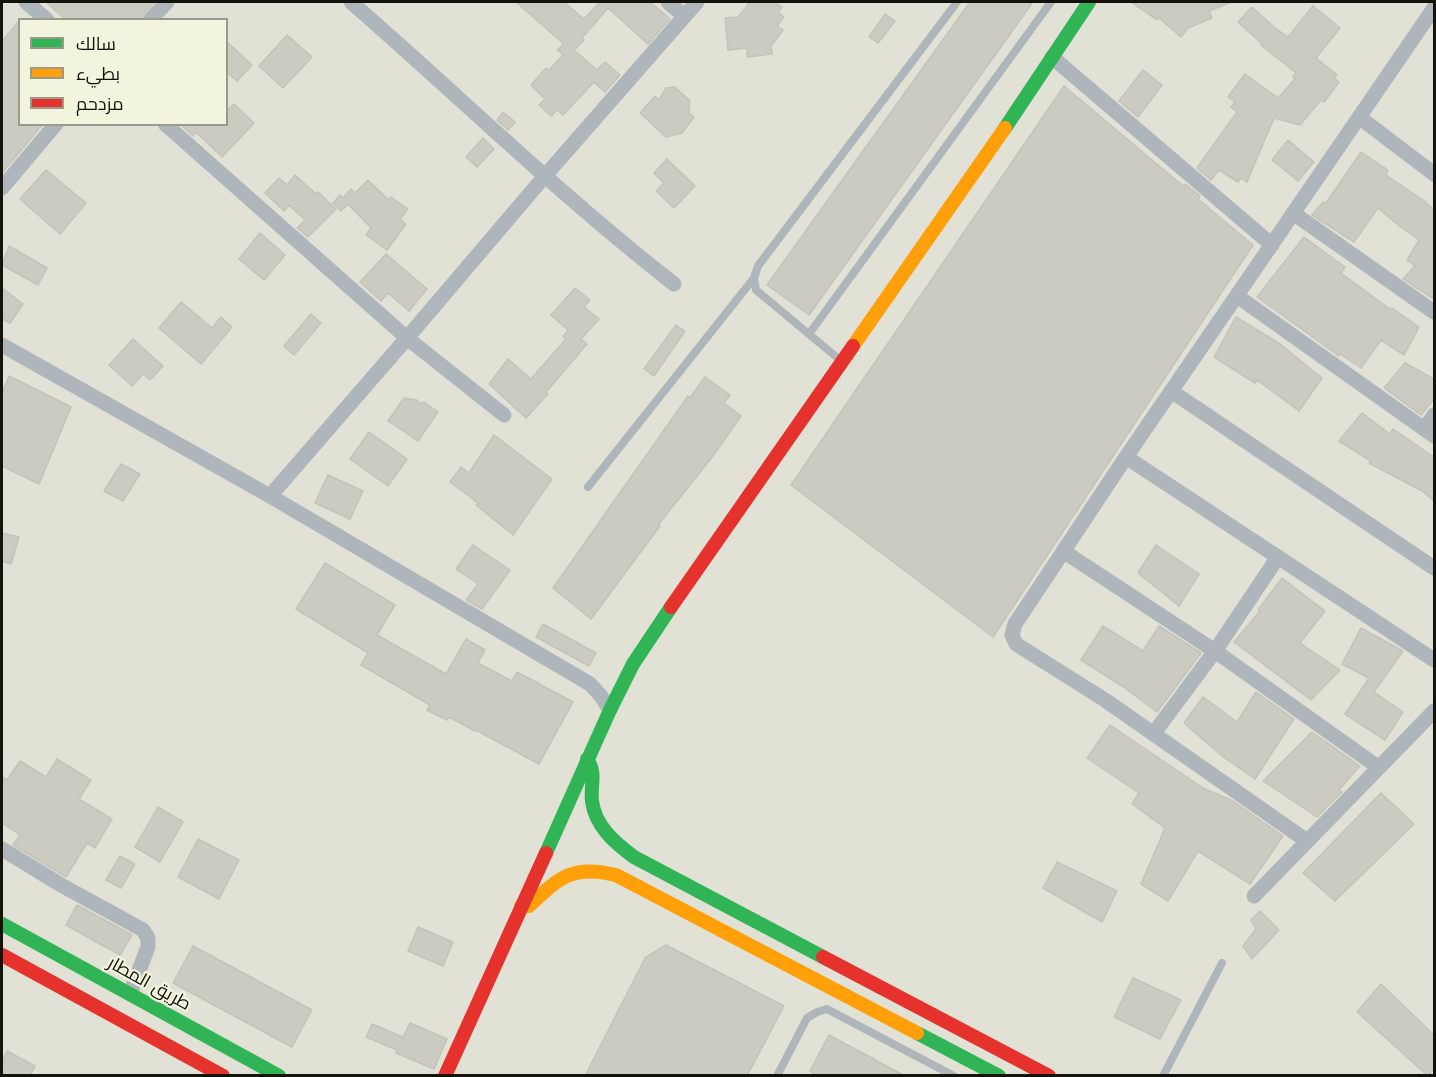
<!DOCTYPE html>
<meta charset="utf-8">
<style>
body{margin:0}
#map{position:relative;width:1436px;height:1077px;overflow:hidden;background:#e1e2d5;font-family:Arial,Cairo,sans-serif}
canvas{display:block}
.frame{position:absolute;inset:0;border:3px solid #13130b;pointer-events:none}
.legend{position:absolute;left:18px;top:18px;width:210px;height:108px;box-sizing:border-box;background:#f3f4dd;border:2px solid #999a89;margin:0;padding:8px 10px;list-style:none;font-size:18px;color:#13130b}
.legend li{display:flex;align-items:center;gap:12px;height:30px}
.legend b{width:30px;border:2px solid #999a89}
</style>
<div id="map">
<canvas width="1436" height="1077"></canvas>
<div class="frame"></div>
<ul class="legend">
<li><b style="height:8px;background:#30b455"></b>سالك</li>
<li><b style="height:8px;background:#ff9f0a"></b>بطيء</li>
<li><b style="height:8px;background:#e5322d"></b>مزدحم</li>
</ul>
</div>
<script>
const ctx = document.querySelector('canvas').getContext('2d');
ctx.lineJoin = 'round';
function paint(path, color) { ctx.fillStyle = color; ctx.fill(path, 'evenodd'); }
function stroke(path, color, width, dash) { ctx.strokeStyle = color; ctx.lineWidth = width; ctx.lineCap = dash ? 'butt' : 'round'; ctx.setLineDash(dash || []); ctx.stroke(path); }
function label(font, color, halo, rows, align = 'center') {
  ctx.font = font + ' Arial,Cairo,sans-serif'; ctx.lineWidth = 4.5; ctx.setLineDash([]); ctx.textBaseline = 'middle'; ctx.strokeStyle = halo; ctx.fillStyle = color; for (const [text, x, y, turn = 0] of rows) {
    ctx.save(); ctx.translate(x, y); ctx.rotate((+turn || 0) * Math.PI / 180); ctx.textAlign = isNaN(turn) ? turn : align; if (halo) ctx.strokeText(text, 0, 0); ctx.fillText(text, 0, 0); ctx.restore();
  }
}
const building = new Path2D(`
 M46,2H154L138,20H66Z
 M516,2H564L584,19L600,2H650L670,19L648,44L608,8L582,38L584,40L574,50L597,70L605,62L620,75L605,92L594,82L563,115L557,110L551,116L539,105L545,99L531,85L546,68L549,70L563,55L557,50L564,44Z
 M750,2H775L782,7L778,12L784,17L777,26L783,30L771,46L772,54L747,57V48L728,50L725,18L738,17Z
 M970,2H1033L809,315L767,285Z
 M1131,2H1232L1209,11L1212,18L1188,28L1181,37L1158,17L1157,20Z
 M1313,6L1340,28L1316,58L1337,75L1334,78L1339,82L1324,102L1321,100L1300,125L1274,118L1247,182L1241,178L1238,182L1219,170L1211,180L1197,168L1237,112L1231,107L1235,102L1228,97L1245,74L1278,98L1295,79L1293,77L1296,73L1261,45L1262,44L1238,22L1252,7L1275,28L1288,37Z
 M885,14L895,21L878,43L869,37Z
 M20,20V124H43L2,173V41Z
 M287,35L312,57L283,88L259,66Z
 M226,41L252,65L237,81L226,72Z
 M1143,70L1162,85L1138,117L1119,101Z
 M1064,86L1183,186L1185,184L1200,196L1198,199L1253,245L993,637L791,485Z
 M675,87L690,101L689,113L694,117L682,133L666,137L640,113L655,96L659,100L666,88Z
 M234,104L254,123L222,157L196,132L193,136L180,124H226V111Z
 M503,112L515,122L508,130L497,120Z
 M483,138L494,149L477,167L466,157Z
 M1288,140L1314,162L1298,181L1272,160Z
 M1361,152L1388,170L1386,175L1423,200L1434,210V299L1403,279L1415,266L1407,260L1419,240L1398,225L1378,208L1354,242L1312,215L1323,202L1326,203Z
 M667,159L695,186L674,208L656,191L664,183L654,173Z
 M46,170L86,203L60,234L20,199Z
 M295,175L316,194L318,192L336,209L308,237L297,228L305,220L289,205L284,211L265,193L279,178L287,185Z
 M368,180L389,200L391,197L408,209L400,219L406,224L387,250L366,235L371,228L348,204L341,211L333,203L340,195L343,198L351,189L355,193Z
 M260,233L285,255L264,280L239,259Z
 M1304,237L1345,267L1341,273L1391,310L1392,308L1419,327L1404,355L1381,340L1361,368L1340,354L1339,356L1257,297Z
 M9,246L47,268L38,285L2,265Z
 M386,254L427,289L409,311L388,293L381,301L360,282Z
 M2,288L23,304L10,323L2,319Z
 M575,288L590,300L584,307L599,319L581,339L587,344L546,392L548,394L526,418L489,384L508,359L531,379L566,339L563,337L568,330L551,315Z
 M181,302L212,328L221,317L232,327L201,364L159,328Z
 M311,314L321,323L294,355L284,346Z
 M1236,317L1280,344L1322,378L1299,411L1257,380L1255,383L1214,357Z
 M676,325L685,331L654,376L644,369Z
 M133,339L163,366L150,380L143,374L132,386L109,365Z
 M1405,363L1434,379V399L1421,415L1384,388Z
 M9,376L71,407L39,484L2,466V393Z
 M705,377L730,395L724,403L741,416L713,456L658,525L660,526L591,619L553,588L688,396L690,398Z
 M404,398L417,400L420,404L424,402L438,412L418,441L388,421Z
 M1362,413L1390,434L1393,429L1434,457V501L1422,491L1369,463L1371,461L1339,441Z
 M369,432L407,459L388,486L350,459Z
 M494,435L552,479L513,535L476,505L478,503L450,482L461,467L469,473Z
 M121,464L140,474L123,501L104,491Z
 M328,475L363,491L350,519L315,503Z
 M2,533L19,537L11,564L2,561Z
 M473,545L510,570L482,609L466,600L478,584L456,569Z
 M1156,545L1199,574L1179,606L1138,573Z
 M325,563L395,605L377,635L446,674L466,639L485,650L478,663L512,681L517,672L573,702L539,764L476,730L475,731L449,717L447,720L427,710L430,705L361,665L368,653L296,609Z
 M1282,578L1325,611L1300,643L1340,670L1311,700L1234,642L1260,611L1258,610Z
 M543,624L596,653L589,666L536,637Z
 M1103,626L1143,651L1159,626L1201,653L1157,712L1122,686L1081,660Z
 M1361,628L1403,651L1374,692L1403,712L1385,740L1345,714L1369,678L1342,664Z
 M1256,692L1294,719L1255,779L1222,756L1184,723L1203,697L1237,722Z
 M1110,725L1203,788L1233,801L1283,836L1250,884L1198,851L1168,901L1141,884L1165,828L1132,804L1139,793L1087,758Z
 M1312,732L1360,766L1339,790L1342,792L1317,817L1263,781Z
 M57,759L91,780L79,799L112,819L95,848L87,843L66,877L13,845L20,835L2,823V776L7,780L20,761L46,777Z
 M1381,793L1414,824L1335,901L1303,873Z
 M158,807L183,822L160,862L135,847Z
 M198,839L239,860L219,899L178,877Z
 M120,856L135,864L121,888L106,880Z
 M1057,862L1117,891L1102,922L1043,888Z
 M77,905L132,935L120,955L66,925Z
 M1260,911L1279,930L1252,959L1243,946L1256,929L1251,920Z
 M418,927L453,942L443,966L408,951Z
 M666,945L784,1006L747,1076H585L645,958Z
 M193,946L312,1010L292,1047L173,983Z
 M1133,978L1181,1000L1160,1039L1114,1017Z
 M1381,984L1434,1035V1069L1428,1076L1357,1012Z
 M410,1023L447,1039L434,1069L396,1053L397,1050L366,1037L372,1024L403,1037Z
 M829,1035L905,1076H818L810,1071Z
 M7,1051L35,1066L30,1076H2V1062Z`);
paint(building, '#cbcbc1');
stroke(building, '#c3c3b9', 1.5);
stroke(new Path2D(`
 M809,334L1051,2
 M840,360L756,290L754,278L758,266L957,2
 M588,487L754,278
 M777,1076L807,1018L817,1012L827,1009L954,1076
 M1163,1076L1222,963`), '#afb6bb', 8);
stroke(new Path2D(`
 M26,2L47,20
 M351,2C459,96 561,196 674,284
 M668,2L684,16
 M1434,8L1126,457L1434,660
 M150,20L167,2
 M1052,57L1272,245
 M1359,117L1434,174
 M165,124L407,338L504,415
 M2,188L56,124
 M1293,213L1434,312
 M1237,296L1434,436
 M2,345L270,496L590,684L601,696L610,710
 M1171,391L1434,568
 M1424,429L1434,415
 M1126,457L1015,624L1012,635L1016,644L1105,700L1307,841
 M270,496L407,338L544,177L697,2
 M1063,551L1215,651L1378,767
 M1154,733L1215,651L1278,557
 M2,849L61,885L143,930L148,938V947L130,994
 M1254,896L1434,711`), '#afb6bb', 15);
stroke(new Path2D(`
 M1005,128L1089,2
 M587,759C597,773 590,786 592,801C595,826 615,843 634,857L823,957
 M546,853L610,710L633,664L671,607
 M2,924L279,1076
 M917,1033L999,1076`), '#30b455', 14);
stroke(new Path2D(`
 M853,346L1005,128
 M521,906H529C559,878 572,864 616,875L917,1033`), '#ff9f0a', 14);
stroke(new Path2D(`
 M671,607L853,346
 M2,955L223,1076
 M823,957L1049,1076
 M445,1076L546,853`), '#e5322d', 14);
label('18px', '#13130b', '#f3f4dd', [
 ["طريق المطار",149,984,29]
]);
</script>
